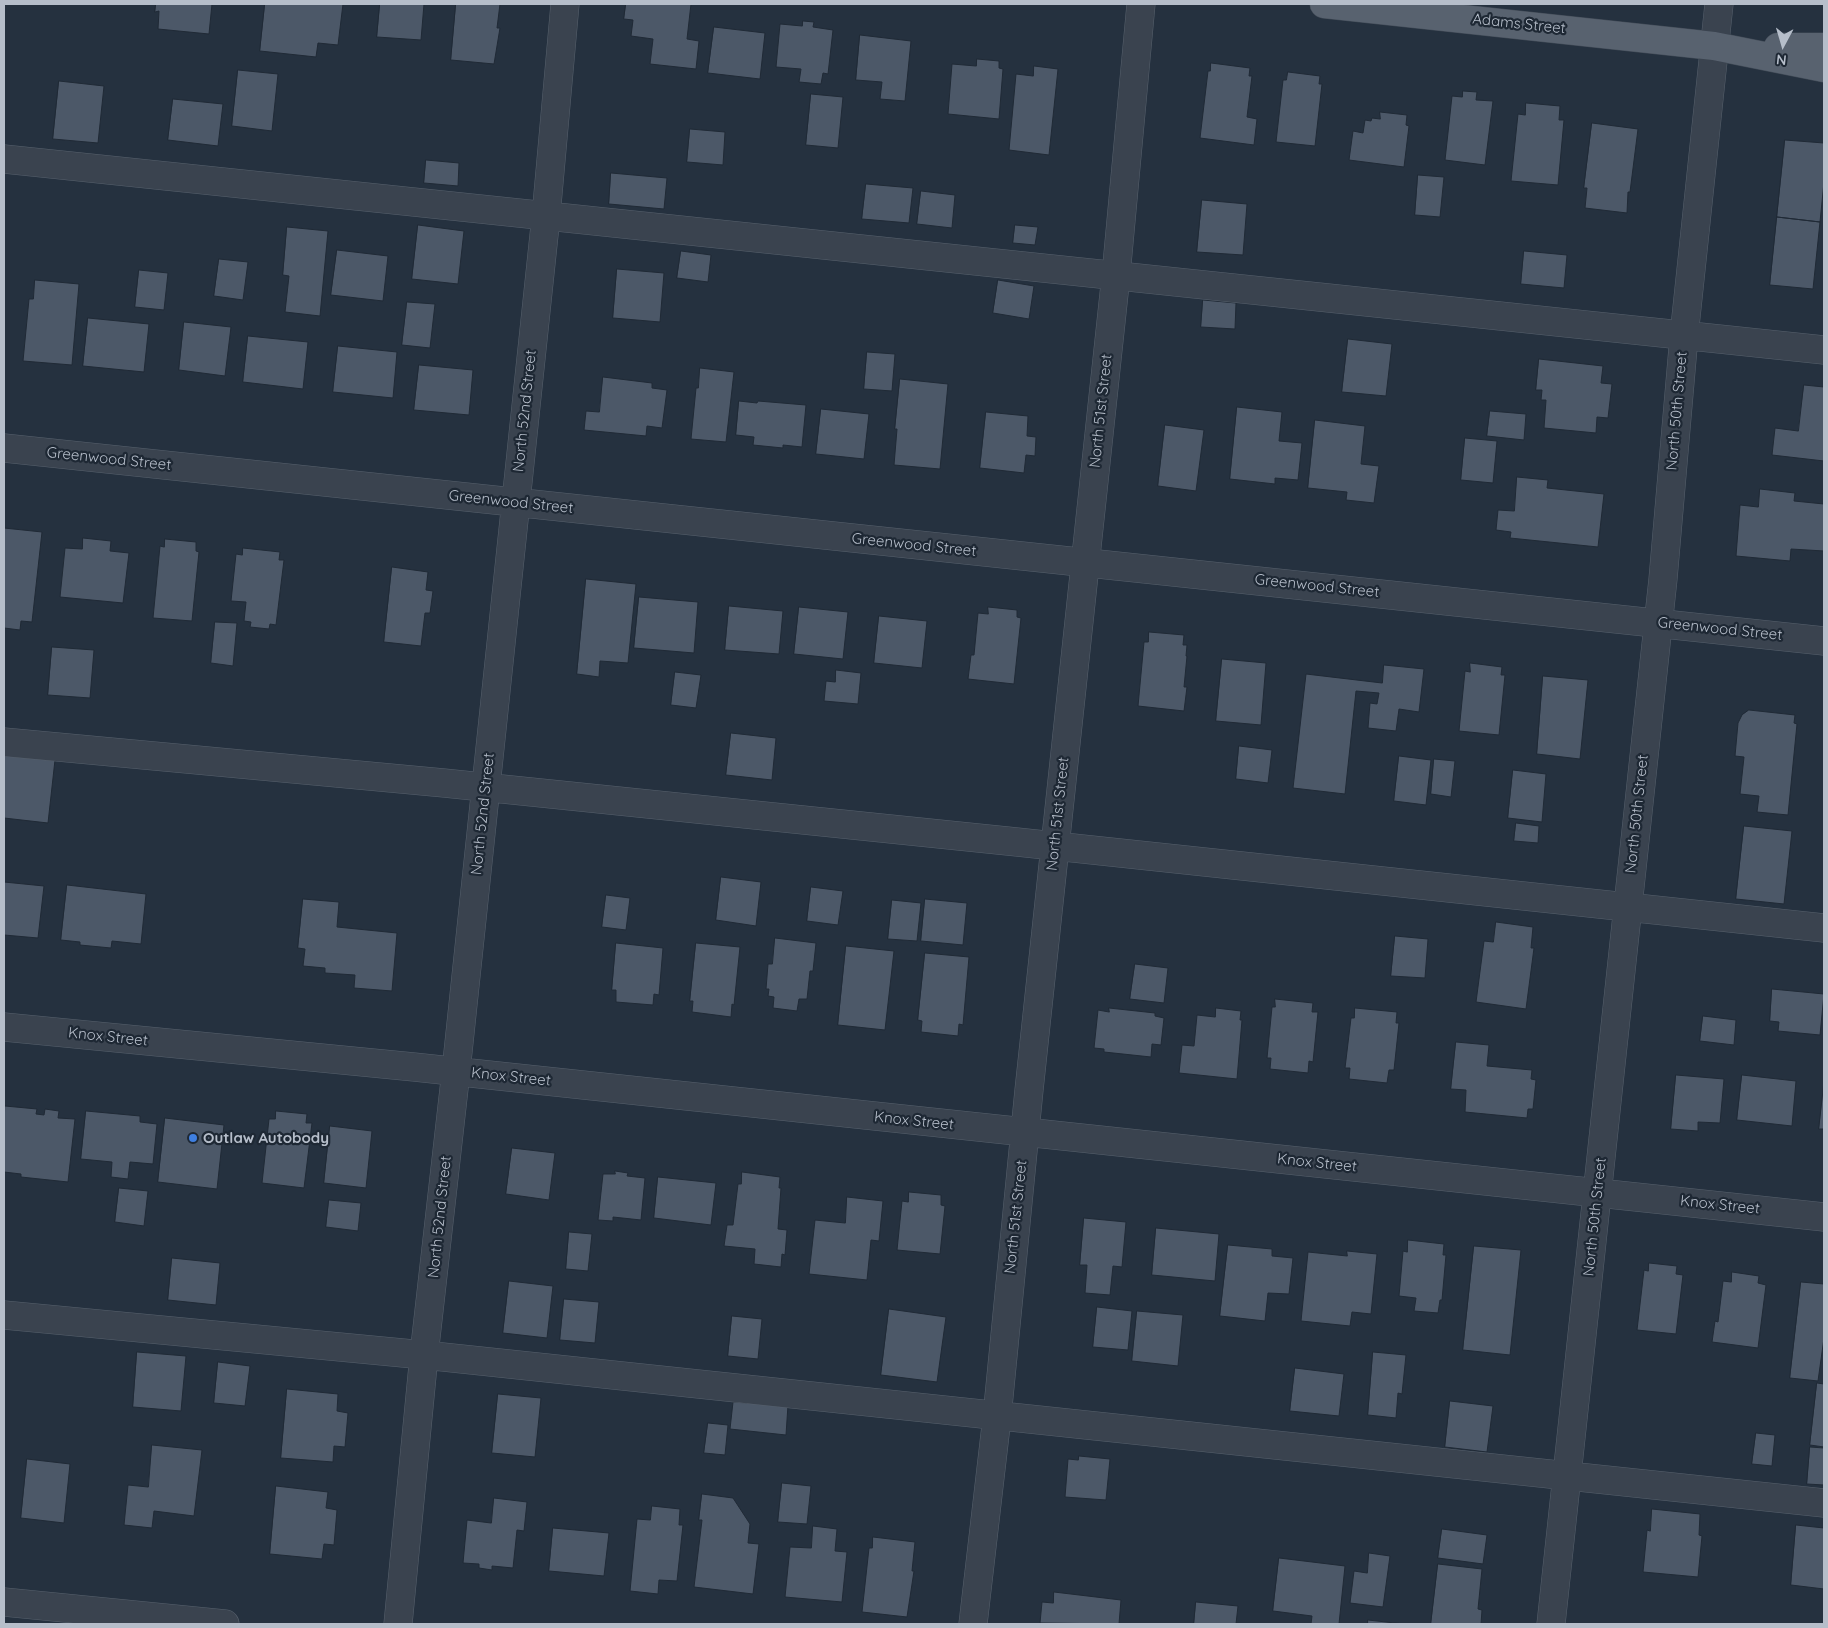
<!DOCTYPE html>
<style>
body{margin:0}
#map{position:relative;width:1828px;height:1628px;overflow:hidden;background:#25313f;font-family:Quicksand,sans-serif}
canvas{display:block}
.frame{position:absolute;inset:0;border:5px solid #b6beca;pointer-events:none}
.north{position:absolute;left:1758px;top:20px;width:50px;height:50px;-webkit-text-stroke:4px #1e2834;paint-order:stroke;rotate:186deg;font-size:14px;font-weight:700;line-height:20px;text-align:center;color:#b6beca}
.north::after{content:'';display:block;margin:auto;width:18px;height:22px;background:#b6beca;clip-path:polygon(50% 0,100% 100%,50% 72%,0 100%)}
</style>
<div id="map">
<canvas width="1828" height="1628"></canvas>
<div class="frame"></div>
<div class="north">N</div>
</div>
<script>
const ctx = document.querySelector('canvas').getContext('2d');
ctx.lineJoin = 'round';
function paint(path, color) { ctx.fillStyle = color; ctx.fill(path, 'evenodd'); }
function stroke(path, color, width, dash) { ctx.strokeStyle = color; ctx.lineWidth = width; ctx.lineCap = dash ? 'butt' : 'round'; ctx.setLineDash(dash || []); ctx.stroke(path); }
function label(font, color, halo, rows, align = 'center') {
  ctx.font = font + ' Quicksand,sans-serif'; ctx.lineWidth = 4.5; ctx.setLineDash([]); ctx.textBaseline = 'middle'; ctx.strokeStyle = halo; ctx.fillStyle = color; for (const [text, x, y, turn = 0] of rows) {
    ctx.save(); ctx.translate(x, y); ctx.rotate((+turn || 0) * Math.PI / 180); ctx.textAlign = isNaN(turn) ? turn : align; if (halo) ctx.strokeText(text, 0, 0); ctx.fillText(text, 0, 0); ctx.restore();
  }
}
const building = new Path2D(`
 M156,4H212L209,34L158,29L159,11L155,12Z
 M265,4H343L338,45L318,43L316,57L260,51Z
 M380,4H424L421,40L377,37Z
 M456,4H500L497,28H500L494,64L451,60Z
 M626,4H691L687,39L699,41L696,69L650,64L653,39L631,36L633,20L624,19Z
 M803,21L814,22L813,27L833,30L828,74L823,73L821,84L799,82L801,69L776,67L780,24L802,26Z
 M714,27L765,33L760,79L708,73Z
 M860,35L911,41L905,101L880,99L882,82L856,80Z
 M977,59L999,61V68L1003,69L999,119L948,114L952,64L976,66Z
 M1211,63L1250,68L1249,76H1252L1247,117L1257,119L1254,145L1200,138L1208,71H1210Z
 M1034,66L1058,69L1049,155L1009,150L1016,74L1033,76Z
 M238,70L278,74L272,131L232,126Z
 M1288,72L1320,76L1319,84H1322L1315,146L1276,142L1283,80H1286Z
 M59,81L104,86L98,143L53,139Z
 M1463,91L1477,92L1476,100L1493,101L1485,165L1445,160L1452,96L1462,97Z
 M811,94L843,97L838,148L806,145Z
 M173,99L223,104L218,146L168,140Z
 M1526,103L1560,106L1559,120H1564L1558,185L1511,181L1518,114L1525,115Z
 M1380,112L1407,115L1406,125L1409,126L1404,167L1349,160L1353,131L1363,133L1365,120L1371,121L1372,118L1380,119Z
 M1592,123L1638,129L1630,192H1628L1627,213L1585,208L1587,188H1584Z
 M690,129L725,132L723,165L687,162Z
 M1785,140L1824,143V182L1820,222L1777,217Z
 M426,160L459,163L458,186L424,183Z
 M611,173L667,178L664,209L609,204Z
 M1418,175L1444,177L1440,217L1415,215Z
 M866,184L913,188L909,223L862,219Z
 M921,191L955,195L952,228L917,224Z
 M1202,200L1247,204L1243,255L1197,252Z
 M1777,217L1820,222L1813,289L1770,285Z
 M418,225L464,231L458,284L412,279Z
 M1015,225L1038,227L1035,245L1013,243Z
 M287,227L328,231L320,316L285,312L289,276L283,275Z
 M337,250L388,256L383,301L331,295Z
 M681,251L711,255L708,282L677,278Z
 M1524,251L1567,255L1564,288L1521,284Z
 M219,259L248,262L243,300L214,296Z
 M617,269L664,273L660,322L613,318Z
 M139,270L168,273L164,310L135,307Z
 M35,280L79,284L72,365L23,361L29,299H33Z
 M998,280L1034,286L1029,319L993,313Z
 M1203,300L1236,303L1235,329L1201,327Z
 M407,302L435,304L430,348L402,345Z
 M88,318L149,324L144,372L83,366Z
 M184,322L231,327L225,376L179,370Z
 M248,336L308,342L303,389L243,382Z
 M1348,339L1392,344L1386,396L1342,392Z
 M338,346L397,352L393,398L333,392Z
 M867,352L895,354L892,391L864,389Z
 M1539,359L1603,366L1601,383L1612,384L1608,418L1597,417L1596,433L1544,428L1546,400H1541L1542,390H1536Z
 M419,365L473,370L469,415L414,410Z
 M700,368L734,372L726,442L691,439L696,388H698Z
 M603,377L652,383V388L667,390L662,428L647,426L646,436L584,430L586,411L599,412Z
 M900,379L948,384L940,469L894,465L897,429H895Z
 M1804,385L1824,387V461L1772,455L1775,428L1798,431Z
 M739,401L757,403L758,401L806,405L802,447L783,445V448L753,445L754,437L736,435Z
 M1237,407L1282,412L1279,441L1302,443L1298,480L1275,478V484L1230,479Z
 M821,409L869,414L864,459L816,454Z
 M1490,411L1526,414L1524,440L1487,436Z
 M986,412L1028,416L1027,436L1036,437L1035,456L1026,455L1024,473L980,468Z
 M1315,420L1365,426L1361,464L1379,466L1374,503L1346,500L1347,492L1308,488Z
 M1165,425L1204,430L1196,491L1158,486Z
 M1465,438L1497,441L1493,483L1461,480Z
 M1517,477L1548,480L1547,488L1604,494L1598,547L1510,538L1511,532L1496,530L1498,510L1514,511Z
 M1760,489L1795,493L1794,501L1824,504V551L1791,549L1790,561L1736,556L1740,505L1758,507Z
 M4,528L42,532L32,622L21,621L20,630L4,628Z
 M83,538L111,541L110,551L129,553L123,603L60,597L65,548L82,549Z
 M165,539L196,542V551L199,552L192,621L153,618L160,546L164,547Z
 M243,548L280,552L279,560H284L276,625L270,624L269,629L250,627L251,622L244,621L246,602L231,601L236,554L242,555Z
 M392,567L428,572L426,590L433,591L430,613H425L421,646L384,642Z
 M586,579L636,584L628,663L600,661L599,677L577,674Z
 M639,597L698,602L694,653L634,648Z
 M729,606L783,611L779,654L725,650Z
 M799,607L848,612L843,659L794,654Z
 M988,607L1017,610V617L1021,618L1014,684L968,679L971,655H974L978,613L988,614Z
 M879,616L927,621L922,668L874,663Z
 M215,622L237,623L233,666L211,663Z
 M1149,632L1184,635L1183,645H1187L1186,656H1187L1184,687H1187L1184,711L1138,706L1144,642H1148Z
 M52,647L94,650L90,698L48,695Z
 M1222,659L1266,663L1261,725L1216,721Z
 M1470,663L1502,667L1501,675H1505L1499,735L1459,731L1465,671L1470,672Z
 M1384,665L1424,669L1419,712L1399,709L1396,731L1368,728L1370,703L1377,704L1379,693L1356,691L1345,794L1293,788L1306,674L1382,683Z
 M836,670L861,673L858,704L824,701L826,681L835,682Z
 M675,672L701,675L696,708L671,705Z
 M1543,676L1588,680L1580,759L1537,754Z
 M1749,710L1795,715L1794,723L1797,724L1788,815L1757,812L1759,796L1740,794L1744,757L1735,756L1738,723L1742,715Z
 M731,733L776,738L772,780L726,775Z
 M1239,746L1272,750L1268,783L1236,779Z
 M4,755L55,760L48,823L4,818Z
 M1399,756L1431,760L1426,805L1394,801Z
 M1434,759L1455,761L1451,797L1431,794Z
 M1513,770L1546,774L1542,822L1508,818Z
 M1516,823L1539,826L1538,843L1514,841Z
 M1744,826L1792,831L1784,904L1736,899Z
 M721,877L761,882L756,926L716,920Z
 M4,882L44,886L38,938L4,935Z
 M67,885L146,894L141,944L112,941L111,948L80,945V942L61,940Z
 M811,887L843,891L838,925L807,921Z
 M606,895L630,898L626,930L602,927Z
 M303,899L339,902L337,927L397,933L392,991L354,988L355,975L325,973V968L303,966L305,949L298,948Z
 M925,899L967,903L963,945L921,941Z
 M892,900L921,903L917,941L888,939Z
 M1496,922L1533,927L1531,948H1534L1526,1009L1476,1002L1484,941L1493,942Z
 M1395,936L1428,939L1425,978L1391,976Z
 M775,938L816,943L813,971H810L807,999H799L797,1011L773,1008L774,997L768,996L769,989H766L768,964H772Z
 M616,943L663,948L659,995L654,994L653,1005L616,1002V990H612Z
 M696,943L740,947L734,1005L732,1004L731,1017L692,1012L693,1001H690Z
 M846,946L894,951L885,1030L838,1025Z
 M925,953L969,957L963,1025L959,1024L958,1036L921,1032L922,1021L918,1020Z
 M1135,964L1168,968L1164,1003L1130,999Z
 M1772,989L1824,994L1820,1035L1778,1031L1779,1022L1770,1021Z
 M1275,999L1313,1003L1312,1012H1318L1313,1062L1309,1061L1308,1073L1270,1069L1271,1058H1267L1272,1007H1275Z
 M1109,1008L1155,1013V1016L1164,1018L1161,1045L1152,1044L1151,1057L1104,1052V1049L1094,1048L1098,1010L1109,1012Z
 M1216,1008L1241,1011L1240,1020H1242L1237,1079L1179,1073L1182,1045L1194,1046L1197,1015L1215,1017Z
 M1355,1008L1397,1012L1396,1023H1399L1394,1070H1389L1387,1083L1349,1079L1350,1068H1345L1351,1018H1354Z
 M1703,1016L1736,1020L1734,1045L1700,1041Z
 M1456,1042L1489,1045L1487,1066L1532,1070L1531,1079L1536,1080L1533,1109H1528L1527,1118L1465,1112L1466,1090L1451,1089Z
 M1676,1075L1724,1079L1720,1123L1698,1122V1131L1671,1129Z
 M1742,1075L1796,1081L1792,1126L1737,1120Z
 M1824,1082V1129H1819Z
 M5,1106L37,1109L36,1114L44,1115L45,1109L59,1111L58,1118L75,1119L68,1182L21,1177V1174L4,1172Z
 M86,1111L140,1116V1122L157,1124L153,1164L130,1162L128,1179L111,1177L112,1162L81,1159Z
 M276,1111L307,1114L306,1123H312L304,1188L262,1183L269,1119H275Z
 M165,1118L224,1125L217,1189L158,1182Z
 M330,1126L372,1131L366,1188L324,1183Z
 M512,1148L555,1153L549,1200L506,1194Z
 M615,1171L628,1173L627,1176L645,1178L641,1220L613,1217V1221L598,1220L603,1174H615Z
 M742,1172L780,1177L779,1188H781L778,1229L787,1230L785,1255L782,1254L781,1267L754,1264L755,1249L724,1246L727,1225H733L738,1184H741Z
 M658,1177L716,1183L711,1225L654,1218Z
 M119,1188L148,1191L144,1226L115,1222Z
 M909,1192L941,1195V1205L945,1206L940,1254L897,1250L902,1201L908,1202Z
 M847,1197L883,1201L879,1241L871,1240L867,1280L809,1274L815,1220L845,1223Z
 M329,1200L361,1203L358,1231L326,1227Z
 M1084,1218L1126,1222L1122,1267L1113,1266L1110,1295L1085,1293L1087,1265H1080Z
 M1156,1228L1219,1234L1215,1281L1152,1275Z
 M569,1232L592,1234L588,1271L566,1269Z
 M1408,1240L1444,1244L1443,1255H1446L1442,1300H1440L1438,1313L1414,1311L1416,1298L1399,1296L1403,1251L1407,1252Z
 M1228,1245L1272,1249V1256L1293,1258L1289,1294L1268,1293L1265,1321L1220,1316Z
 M1474,1246L1521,1250L1510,1355L1463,1350Z
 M1347,1251L1377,1254L1371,1314L1352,1312L1350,1326L1301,1321L1308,1252L1347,1256Z
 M172,1258L220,1263L216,1305L168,1300Z
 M1649,1263L1677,1266L1676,1274L1683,1275L1676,1334L1637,1330L1644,1270L1648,1271Z
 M1732,1272L1759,1276L1758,1283L1766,1285L1758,1348L1712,1342L1715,1321L1718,1322L1723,1281L1731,1282Z
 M509,1281L553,1286L547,1338L503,1333Z
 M1801,1282L1824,1284V1338L1818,1381L1790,1378Z
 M564,1299L599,1302L595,1343L560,1340Z
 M1097,1307L1132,1311L1128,1350L1093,1347Z
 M889,1309L946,1317L937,1382L881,1375Z
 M1137,1311L1183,1315L1178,1366L1132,1361Z
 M732,1316L762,1319L758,1359L728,1356Z
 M137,1352L186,1356L181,1411L133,1407Z
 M1373,1352L1406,1355L1402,1394L1398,1393L1396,1418L1368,1415Z
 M218,1362L250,1366L245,1406L214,1403Z
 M1295,1368L1344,1374L1339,1416L1290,1411Z
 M1817,1383L1824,1384V1447L1810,1445Z
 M287,1389L338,1394L337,1411L348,1413L345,1447L334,1446L333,1462L281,1458Z
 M498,1394L541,1398L535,1457L492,1453Z
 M747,1400L788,1405L786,1435L730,1429L733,1402L747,1403Z
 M1450,1401L1493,1406L1487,1452L1445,1447Z
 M708,1423L728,1425L725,1455L704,1453Z
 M1756,1433L1775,1435L1772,1466L1752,1464Z
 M152,1445L202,1450L194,1516L154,1511L152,1528L124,1525L128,1485L148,1487Z
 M1810,1447L1824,1448V1485L1807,1484Z
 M1079,1456L1110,1459L1106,1500L1065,1497L1068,1459L1078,1460Z
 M27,1459L70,1464L64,1523L21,1518Z
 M782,1483L811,1486L807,1524L778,1522Z
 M276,1486L328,1492L326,1508L337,1510L334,1545L324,1544L322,1559L270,1554Z
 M702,1494L733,1498L750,1524L748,1543L759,1544L753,1594L694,1587L702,1520H699Z
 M494,1498L527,1502L524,1531L517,1530L513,1568L492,1566V1570L479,1568V1564L463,1563L467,1520L491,1523Z
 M652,1506L680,1509L679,1525H683L677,1581L659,1580L658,1594L630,1591L637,1519L650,1520Z
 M1652,1509L1700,1514L1699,1535L1702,1536L1698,1577L1643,1572L1647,1530L1650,1531Z
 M1796,1525L1824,1528V1589L1791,1585Z
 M813,1526L837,1529L835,1551L847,1552L842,1602L785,1597L790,1547L811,1548Z
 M553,1528L609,1533L604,1576L549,1571Z
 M1442,1529L1487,1535L1483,1564L1438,1558Z
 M873,1537L915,1542L912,1571H914L907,1617L862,1612L869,1548H872Z
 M1369,1553L1390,1556L1383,1607L1350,1603L1354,1571L1367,1573Z
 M1279,1558L1345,1566L1339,1624H1311L1312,1616L1273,1611Z
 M1438,1564L1482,1569L1478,1609L1482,1610L1481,1624H1431Z
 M1054,1592L1121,1600L1119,1624L1040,1623L1042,1602L1053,1603Z
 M1196,1602L1238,1606L1236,1624H1194Z
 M1368,1620L1404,1624H1368Z`);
paint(building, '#4c5868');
stroke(building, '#202a36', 1);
const minor = new Path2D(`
 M4,159L1824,350
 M4,448L1824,641
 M4,742L444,783L1017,842L1824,928
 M4,1027L414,1067L1824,1217
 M4,1315L424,1355L1824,1503
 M4,1602L225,1624
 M398,1624L424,1355L456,1071L546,216L565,4
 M973,1624L997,1417L1029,1090L1116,275L1141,4
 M1551,1624L1663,579L1684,336L1719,4`);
const major = new Path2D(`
 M1324,4L1714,46L1824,68
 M1778,47H1824`);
stroke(minor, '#57616d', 29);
stroke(major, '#434c58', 29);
stroke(minor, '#3a434f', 28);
stroke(major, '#58626f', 28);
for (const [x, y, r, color] of [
 [193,1138,5,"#3f7fe0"]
]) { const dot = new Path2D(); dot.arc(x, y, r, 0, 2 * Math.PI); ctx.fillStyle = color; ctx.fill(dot); stroke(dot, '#1e2834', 2); }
label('15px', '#b6beca', '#1e2834', [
 ["Adams Street",1519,24,6],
 ["North 52nd Street",525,411,-84],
 ["North 51st Street",1101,411,-84],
 ["North 50th Street",1677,411,-85],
 ["Greenwood Street",109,459,6],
 ["Greenwood Street",511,502,6],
 ["Greenwood Street",914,545,6],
 ["Greenwood Street",1317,586,6],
 ["Greenwood Street",1720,629,6],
 ["North 52nd Street",483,814,-84],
 ["North 51st Street",1058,814,-84],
 ["North 50th Street",1637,814,-84],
 ["Knox Street",108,1037,6],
 ["Knox Street",511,1077,6],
 ["Knox Street",914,1121,6],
 ["Knox Street",1317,1163,6],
 ["Knox Street",1720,1205,6],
 ["North 52nd Street",440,1217,-84],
 ["North 51st Street",1016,1217,-84],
 ["North 50th Street",1595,1217,-84]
]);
label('bold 15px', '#b6beca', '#1e2834', [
 ["Outlaw Autobody",203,1138]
], 'left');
</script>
